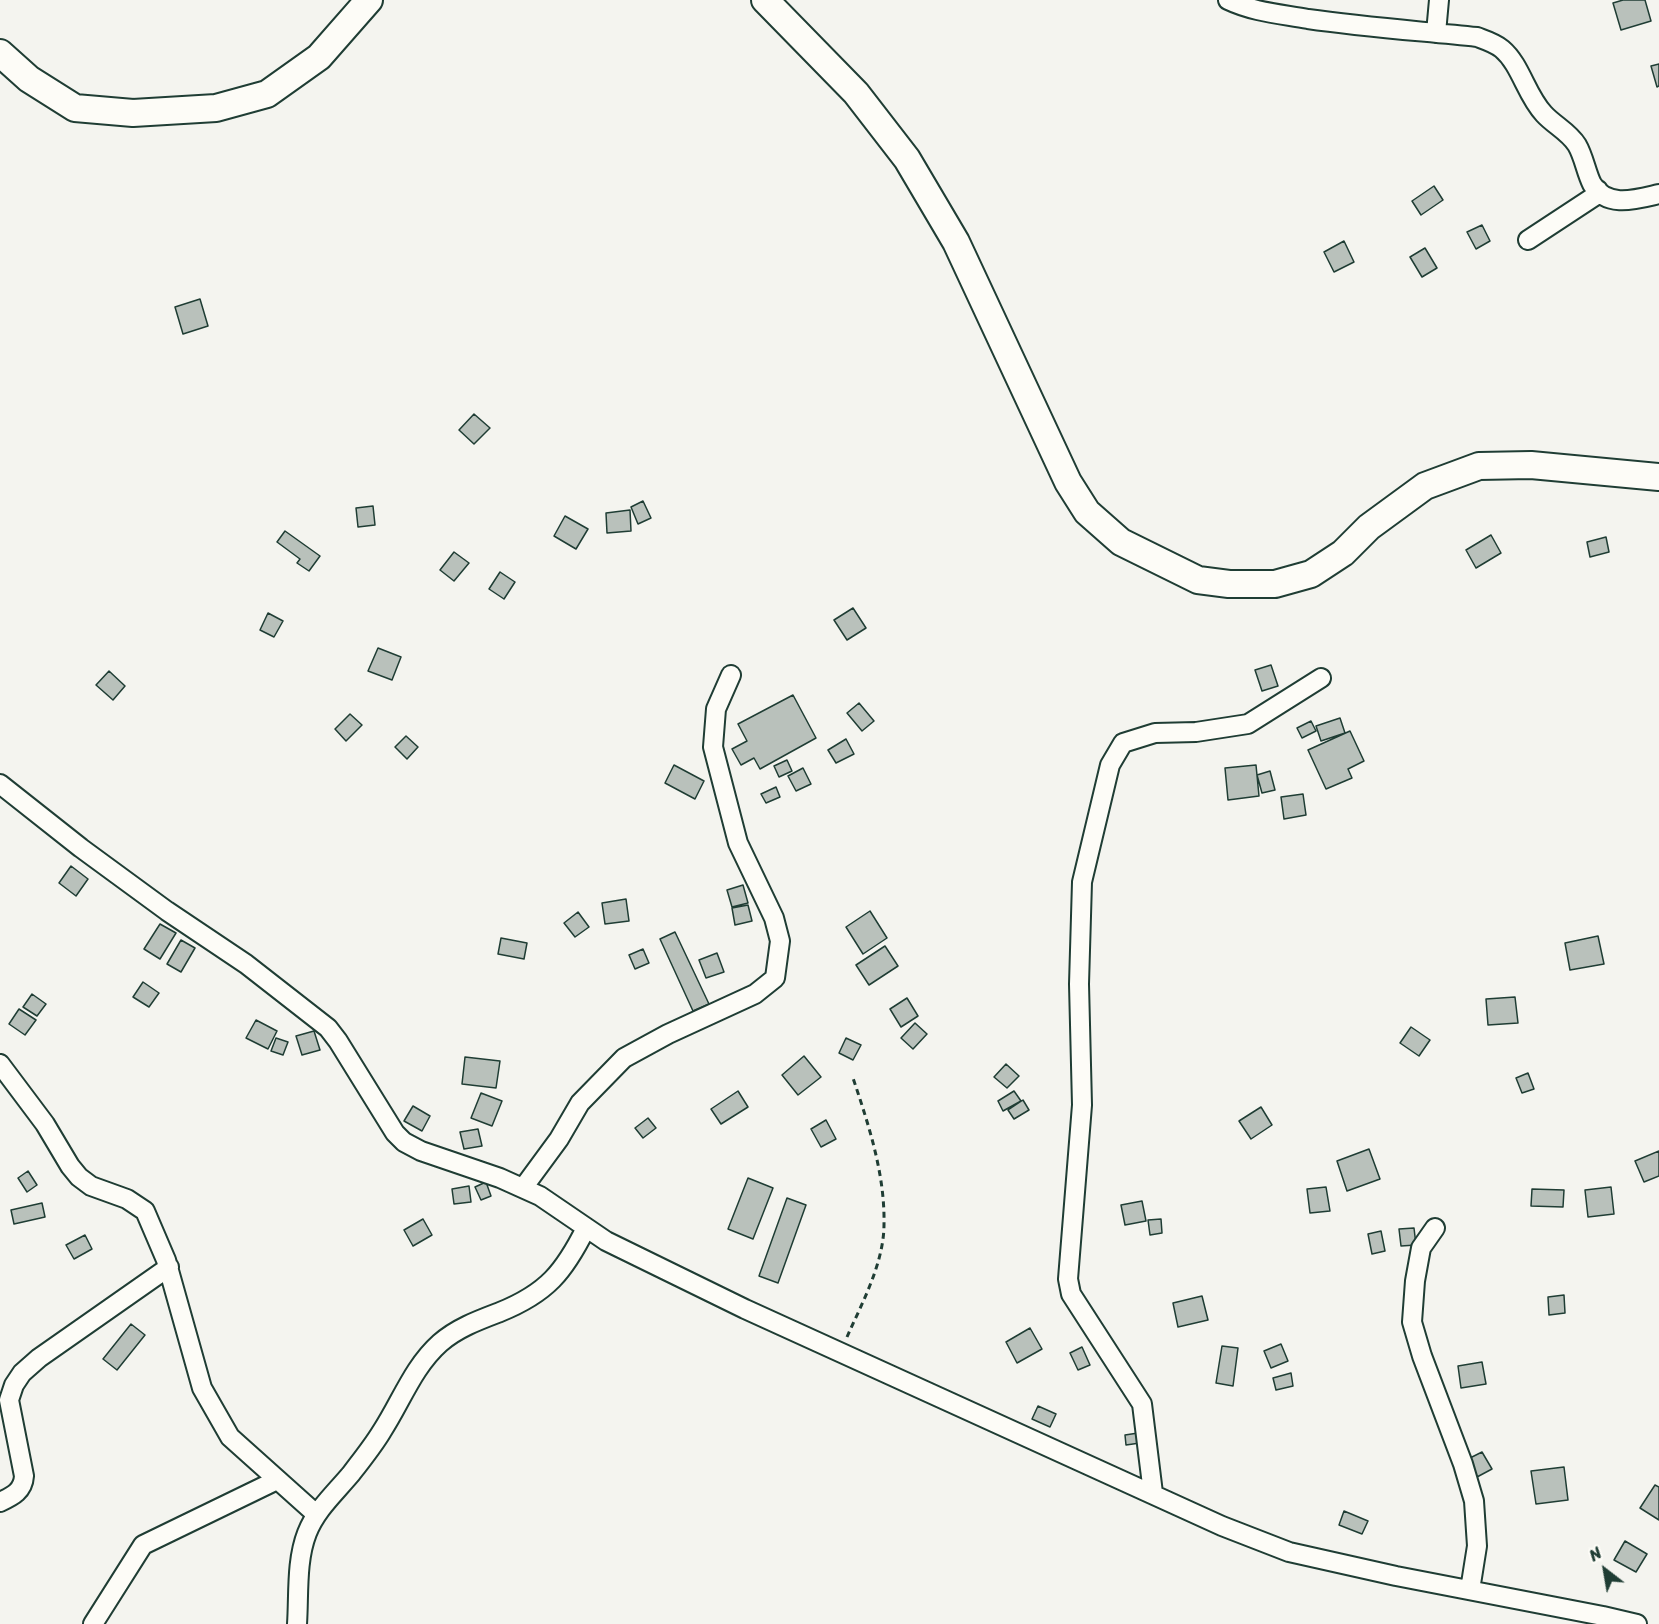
<!DOCTYPE html>
<style>
body{margin:0}
#map{position:relative;width:1659px;height:1624px;overflow:hidden;background:#f4f4ef;font-family:Sriracha,sans-serif}
canvas{display:block}
.north{position:absolute;left:1575px;top:1540px;width:60px;height:60px;-webkit-text-stroke:4px #fdfcf7;paint-order:stroke;rotate:329deg;font-size:16px;font-weight:700;line-height:24px;text-align:center;color:#1f3d34}
.north::after{content:'';display:block;margin:auto;width:21px;height:27px;background:#1f3d34;clip-path:polygon(50% 0,100% 100%,50% 72%,0 100%)}
</style>
<div id="map">
<canvas width="1659" height="1624"></canvas>
<div class="north">N</div>
</div>
<script>
const ctx = document.querySelector('canvas').getContext('2d');
ctx.lineJoin = 'round';
function paint(path, color) { ctx.fillStyle = color; ctx.fill(path, 'evenodd'); }
function stroke(path, color, width, dash) { ctx.strokeStyle = color; ctx.lineWidth = width; ctx.lineCap = dash ? 'butt' : 'round'; ctx.setLineDash(dash || []); ctx.stroke(path); }
const building = new Path2D(`
 M1623,0H1645L1651,21L1621,30L1613,3Z
 M1659,64V86L1657,87L1651,66Z
 M1434,186L1443,200L1421,215L1412,201Z
 M1482,225L1490,241L1476,249L1467,232Z
 M1344,241L1354,262L1334,272L1324,252Z
 M1425,248L1437,268L1422,277L1410,257Z
 M200,299L208,326L183,334L175,307Z
 M474,414L490,428L474,444L459,430Z
 M643,501L651,518L638,524L631,507Z
 M373,506L375,525L358,527L356,508Z
 M630,510L631,531L607,533L606,513Z
 M565,516L588,529L576,549L554,536Z
 M285,531L320,556L309,571L297,563L300,559L277,542Z
 M1491,535L1501,553L1476,568L1466,550Z
 M1606,537L1609,552L1590,557L1587,542Z
 M454,552L469,563L454,581L440,570Z
 M500,572L515,582L504,599L489,589Z
 M853,608L866,628L847,640L834,620Z
 M268,613L283,621L274,637L260,630Z
 M378,648L401,657L392,680L368,671Z
 M1271,665L1278,686L1262,691L1255,670Z
 M109,671L125,686L113,700L96,685Z
 M793,695L816,738L760,769L754,758L741,765L732,749L747,741L738,724Z
 M859,703L874,721L862,731L847,713Z
 M350,714L362,725L346,741L335,729Z
 M1340,718L1345,733L1321,741L1316,726Z
 M1311,721L1316,731L1302,738L1297,728Z
 M1350,731L1364,761L1348,769L1352,778L1326,789L1308,750Z
 M406,736L418,747L407,759L395,747Z
 M846,739L854,754L836,763L828,750Z
 M787,760L792,771L779,777L774,766Z
 M674,765L704,781L695,799L665,783Z
 M1256,765L1259,796L1228,800L1225,768Z
 M803,768L811,784L796,791L788,776Z
 M1270,771L1275,790L1262,793L1257,775Z
 M776,787L780,797L766,803L761,794Z
 M1303,794L1306,815L1284,819L1281,797Z
 M71,866L88,879L76,896L59,883Z
 M743,885L748,903L732,907L727,890Z
 M626,899L629,921L605,924L602,903Z
 M748,905L752,921L735,925L732,908Z
 M870,911L887,938L863,954L846,927Z
 M578,912L589,927L575,937L564,923Z
 M160,924L176,933L160,959L144,949Z
 M675,932L709,1004L693,1011L660,939Z
 M1598,936L1604,964L1570,970L1565,943Z
 M501,938L527,943L524,959L498,954Z
 M181,940L195,948L181,972L167,964Z
 M885,946L898,966L869,985L856,965Z
 M643,949L649,963L635,969L629,955Z
 M717,953L724,972L706,978L699,960Z
 M143,982L159,993L149,1007L133,997Z
 M32,994L46,1004L37,1016L23,1007Z
 M1515,997L1518,1023L1488,1025L1486,999Z
 M907,998L918,1016L901,1027L890,1009Z
 M19,1009L36,1020L25,1035L9,1024Z
 M256,1020L277,1031L268,1049L246,1038Z
 M915,1023L927,1034L913,1049L901,1038Z
 M1411,1027L1430,1040L1419,1056L1400,1043Z
 M314,1031L320,1050L302,1055L296,1036Z
 M276,1038L288,1042L283,1055L271,1051Z
 M846,1038L861,1045L853,1060L839,1053Z
 M804,1056L821,1077L798,1095L782,1075Z
 M465,1057L500,1061L496,1088L462,1084Z
 M1006,1064L1019,1076L1007,1088L994,1077Z
 M1528,1073L1534,1089L1522,1093L1516,1078Z
 M738,1091L748,1107L721,1124L711,1109Z
 M1014,1091L1021,1101L1003,1111L998,1101Z
 M481,1093L502,1101L492,1126L471,1118Z
 M1023,1100L1029,1110L1014,1119L1008,1110Z
 M413,1106L430,1116L422,1131L404,1121Z
 M1261,1107L1272,1125L1251,1139L1239,1121Z
 M648,1118L656,1128L643,1138L635,1128Z
 M826,1120L836,1139L821,1147L811,1129Z
 M478,1129L482,1146L464,1149L460,1132Z
 M1369,1149L1380,1179L1347,1191L1337,1161Z
 M1659,1151V1176L1644,1182L1635,1161Z
 M28,1171L37,1185L27,1192L18,1178Z
 M748,1178L773,1188L753,1239L728,1229Z
 M486,1182L491,1196L481,1200L475,1187Z
 M469,1186L471,1202L454,1204L452,1189Z
 M1326,1187L1330,1211L1310,1213L1307,1189Z
 M1611,1187L1614,1214L1588,1217L1585,1190Z
 M1532,1189L1564,1190L1563,1207L1531,1206Z
 M787,1198L806,1205L778,1283L759,1276Z
 M1142,1201L1146,1221L1125,1225L1121,1205Z
 M42,1203L45,1217L14,1224L11,1210Z
 M423,1219L432,1235L413,1246L404,1230Z
 M1161,1219L1162,1233L1150,1235L1148,1220Z
 M1414,1228L1416,1245L1401,1246L1399,1229Z
 M1381,1231L1385,1251L1372,1254L1368,1234Z
 M85,1235L92,1249L74,1259L66,1245Z
 M1564,1295L1565,1313L1549,1315L1548,1297Z
 M1202,1296L1208,1320L1178,1327L1173,1303Z
 M131,1324L145,1335L117,1370L103,1359Z
 M1030,1328L1042,1349L1017,1363L1006,1342Z
 M1281,1344L1288,1361L1271,1368L1264,1351Z
 M1222,1346L1238,1348L1233,1386L1216,1383Z
 M1082,1347L1090,1365L1078,1370L1070,1353Z
 M1482,1362L1486,1384L1461,1388L1458,1366Z
 M1291,1373L1293,1386L1276,1390L1273,1378Z
 M1038,1406L1056,1414L1050,1427L1032,1419Z
 M1138,1433L1140,1443L1126,1445L1125,1435Z
 M1482,1452L1492,1469L1477,1477L1468,1459Z
 M1564,1467L1568,1500L1536,1504L1531,1471Z
 M1655,1485L1659,1487V1520L1640,1508Z
 M1344,1511L1368,1521L1362,1534L1339,1525Z
 M1625,1541L1647,1554L1636,1572L1614,1560Z`);
paint(building, '#b9c1bb');
stroke(building, '#1f3d34', 1.5);
const minor = new Path2D(`
 M1228,0C1253,12 1281,14 1308,19C1364,27 1420,31 1477,37C1485,40 1495,43 1502,49C1521,65 1526,95 1544,114C1554,125 1569,132 1577,145C1584,157 1586,172 1592,184C1607,209 1637,199 1659,194
 M1436,33L1439,0
 M1528,240L1598,194V190
 M0,784L81,848L167,911L246,964L328,1028L338,1041L395,1133L404,1142L421,1151L500,1178L540,1196L606,1241L745,1309L1222,1526L1289,1552L1396,1576L1603,1616L1637,1624
 M0,1064L45,1124L70,1166L79,1177L91,1186L127,1199L145,1211L166,1260L202,1388L230,1437L316,1514
 M523,1188L559,1139L580,1103L624,1058L668,1034L755,994L775,978L780,941L774,918L738,843L713,747L716,709L731,675
 M1435,1228L1421,1248L1415,1281L1412,1322L1422,1356L1463,1464L1474,1501L1477,1546L1470,1590
 M1153,1493L1142,1404L1071,1294L1068,1279L1082,1105L1079,984L1082,882L1110,765L1123,743L1155,733L1196,732L1248,724L1321,678
 M0,1502C13,1496 23,1491 24,1476L9,1400L14,1385L22,1373L39,1358L169,1267
 M93,1624L143,1545L277,1480
 M297,1624C299,1595 296,1561 307,1533C316,1510 334,1494 350,1475C361,1461 373,1446 382,1431C401,1402 413,1367 440,1343C457,1328 479,1320 500,1312C547,1293 564,1272 586,1228`);
const secondary = new Path2D(`
 M765,0L856,93L907,159L956,242L1068,482L1087,512L1121,542L1198,580L1229,584H1275L1311,574L1343,553L1369,527L1425,486L1479,466L1531,465L1659,477
 M0,53L29,79L75,108L133,113L216,108L267,94L319,57L369,0`);
stroke(minor, '#1f3d34', 22);
stroke(secondary, '#1f3d34', 30);
stroke(new Path2D(`
 M847,1337C862,1303 884,1263 884,1224C885,1173 868,1123 852,1075`), '#1f3d34', 3, [6, 4.5]);
stroke(minor, '#fdfcf7', 18);
stroke(secondary, '#fdfcf7', 26);
</script>
